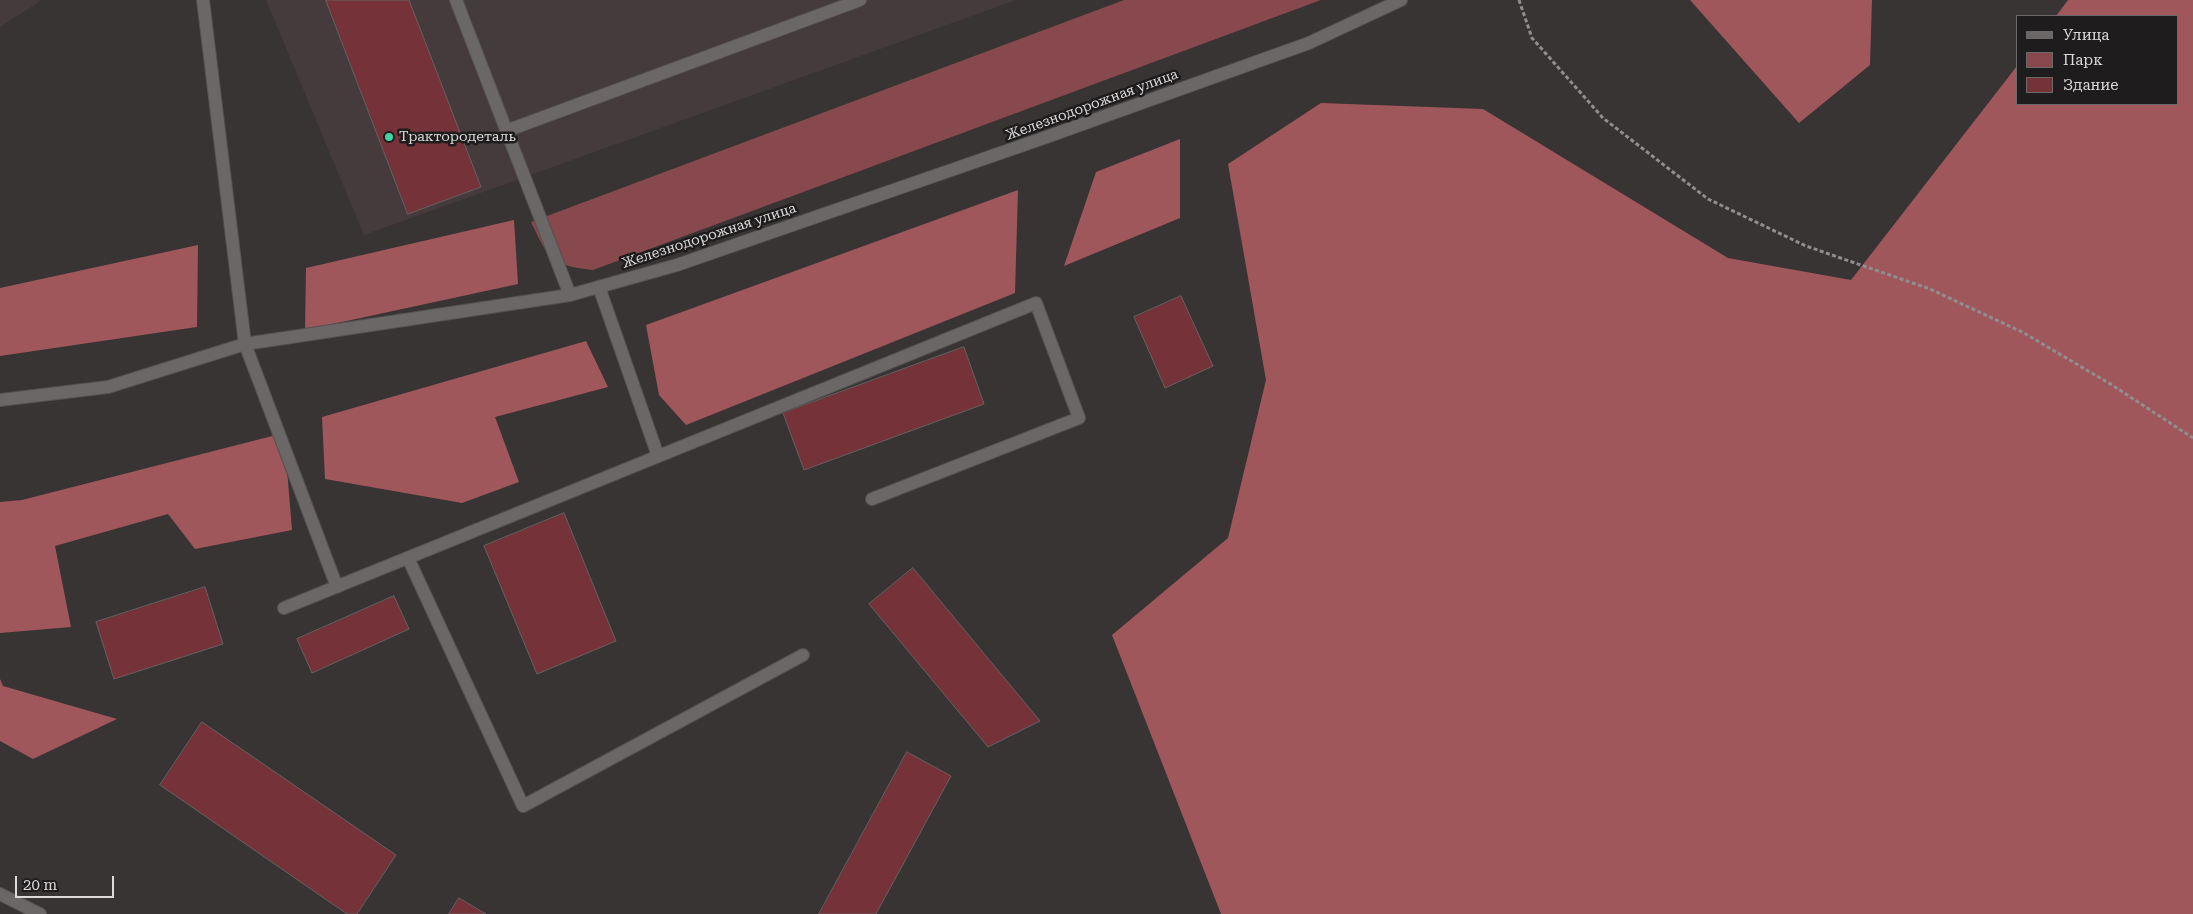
<!DOCTYPE html>
<meta charset="utf-8">
<style>
body{margin:0}
#map{position:relative;width:2193px;height:914px;overflow:hidden;background:#383434;font-family:"Roboto Serif",serif}
canvas{display:block}
.legend{position:absolute;left:2016px;top:15px;width:162px;height:90px;box-sizing:border-box;background:#1e1c1c;border:1px solid #6a6868;margin:0;padding:6px 9px;list-style:none;font-size:15px;color:#dcdada}
.legend li{display:flex;align-items:center;gap:10px;height:25px}
.legend b{width:25px;border:1px solid #6a6868}
.scale{position:absolute;left:15px;top:876px;width:99px;height:22px;box-sizing:border-box;border:2px solid #dcdada;border-top:0;padding-left:6px;font-size:15px;line-height:18px;white-space:nowrap;color:#dcdada;-webkit-text-stroke:4px #1e1c1c;paint-order:stroke}
</style>
<div id="map">
<canvas width="2193" height="914"></canvas>
<ul class="legend">
<li><b style="height:6px;background:#6b6767"></b>Улица</li>
<li><b style="height:14px;background:#87494d"></b>Парк</li>
<li><b style="height:14px;background:#763239"></b>Здание</li>
</ul>
<div class="scale">20 m</div>
</div>
<script>
const ctx = document.querySelector('canvas').getContext('2d');
ctx.lineJoin = 'round';
function paint(path, color) { ctx.fillStyle = color; ctx.fill(path, 'evenodd'); }
function stroke(path, color, width, dash) { ctx.strokeStyle = color; ctx.lineWidth = width; ctx.lineCap = dash ? 'butt' : 'round'; ctx.setLineDash(dash || []); ctx.stroke(path); }
function label(font, color, halo, rows, align = 'center') {
  ctx.font = font + ' "Roboto Serif",serif'; ctx.lineWidth = 5; ctx.setLineDash([]); ctx.textBaseline = 'middle'; ctx.strokeStyle = halo; ctx.fillStyle = color; for (const [text, x, y, turn = 0] of rows) {
    ctx.save(); ctx.translate(x, y); ctx.rotate((+turn || 0) * Math.PI / 180); ctx.textAlign = isNaN(turn) ? turn : align; if (halo) ctx.strokeText(text, 0, 0); ctx.fillText(text, 0, 0); ctx.restore();
  }
}
paint(new Path2D(`
 M0,0H42L0,27Z
 M266,0H1016L364,235Z`), '#463b3c');
paint(new Path2D(`
 M1124,0H1321L593,270C550,265 549,259 531,222Z`), '#87494d');
paint(new Path2D(`
 M1690,0H1872L1870,65L1799,123Z
 M2068,0H2193V914H1221L1112,635L1228,538L1266,380L1228,164L1321,103L1483,109L1728,258L1851,280L2017,66V104H2177V16H2056Z
 M1180,139V218L1064,266L1096,172Z
 M1018,190L1015,293L686,425L659,395L646,325Z
 M514,220L518,284L305,330L306,268Z
 M198,245L197,327L0,356V288Z
 M586,341L608,387L495,417L519,482L462,503L325,479L322,417Z
 M284,433L292,530L195,549L168,514L55,546L71,627L0,633V502L22,500Z
 M0,679L3,686L117,719L33,759L0,741Z`), '#9f575c');
const building = new Path2D(`
 M326,0H409L481,187L408,214Z
 M1181,296L1213,366L1165,388L1134,317Z
 M964,347L984,404L804,470L783,413Z
 M564,513L616,641L537,674L484,546Z
 M913,568L1040,721L988,747L869,604Z
 M205,587L223,644L114,679L96,622Z
 M394,596L409,629L312,673L297,639Z
 M202,722L396,855L357,914H347L160,785Z
 M907,752L951,776L876,914H819Z
 M459,898L486,914H449Z`);
paint(building, '#763239');
stroke(building, '#656161', 1);
const service = new Path2D(`
 M203,0L245,344L337,587
 M456,0L570,295
 M506,131L860,0
 M599,287L658,456
 M408,558L523,806L803,655
 M284,608L1036,303L1079,418L872,499
 M0,894L40,914`);
const tertiary = new Path2D(`
 M0,400L108,387L245,344L570,295L677,265L1041,139L1309,43L1401,0`);
stroke(service, '#545151', 14);
stroke(tertiary, '#545151', 14);
stroke(new Path2D(`
 M1519,0L1532,38L1603,118L1708,199L1806,246L1930,289L2024,333L2112,385L2193,438`), '#908e8e', 3, [4, 2.5]);
stroke(service, '#6b6767', 12);
stroke(tertiary, '#6b6767', 12);
for (const [x, y, r, color] of [
 [389,137,5,"#3fd4a2"]
]) { const dot = new Path2D(); dot.arc(x, y, r, 0, 2 * Math.PI); ctx.fillStyle = color; ctx.fill(dot); stroke(dot, '#1e1c1c', 2); }
label('14px', '#dcdada', '#1e1c1c', [
 ["Железнодорожная улица",1092,105,-20],
 ["Железнодорожная улица",709,236,-18]
]);
label('14px', '#dcdada', '#1e1c1c', [
 ["Трактородеталь",399,137]
], 'left');
</script>
